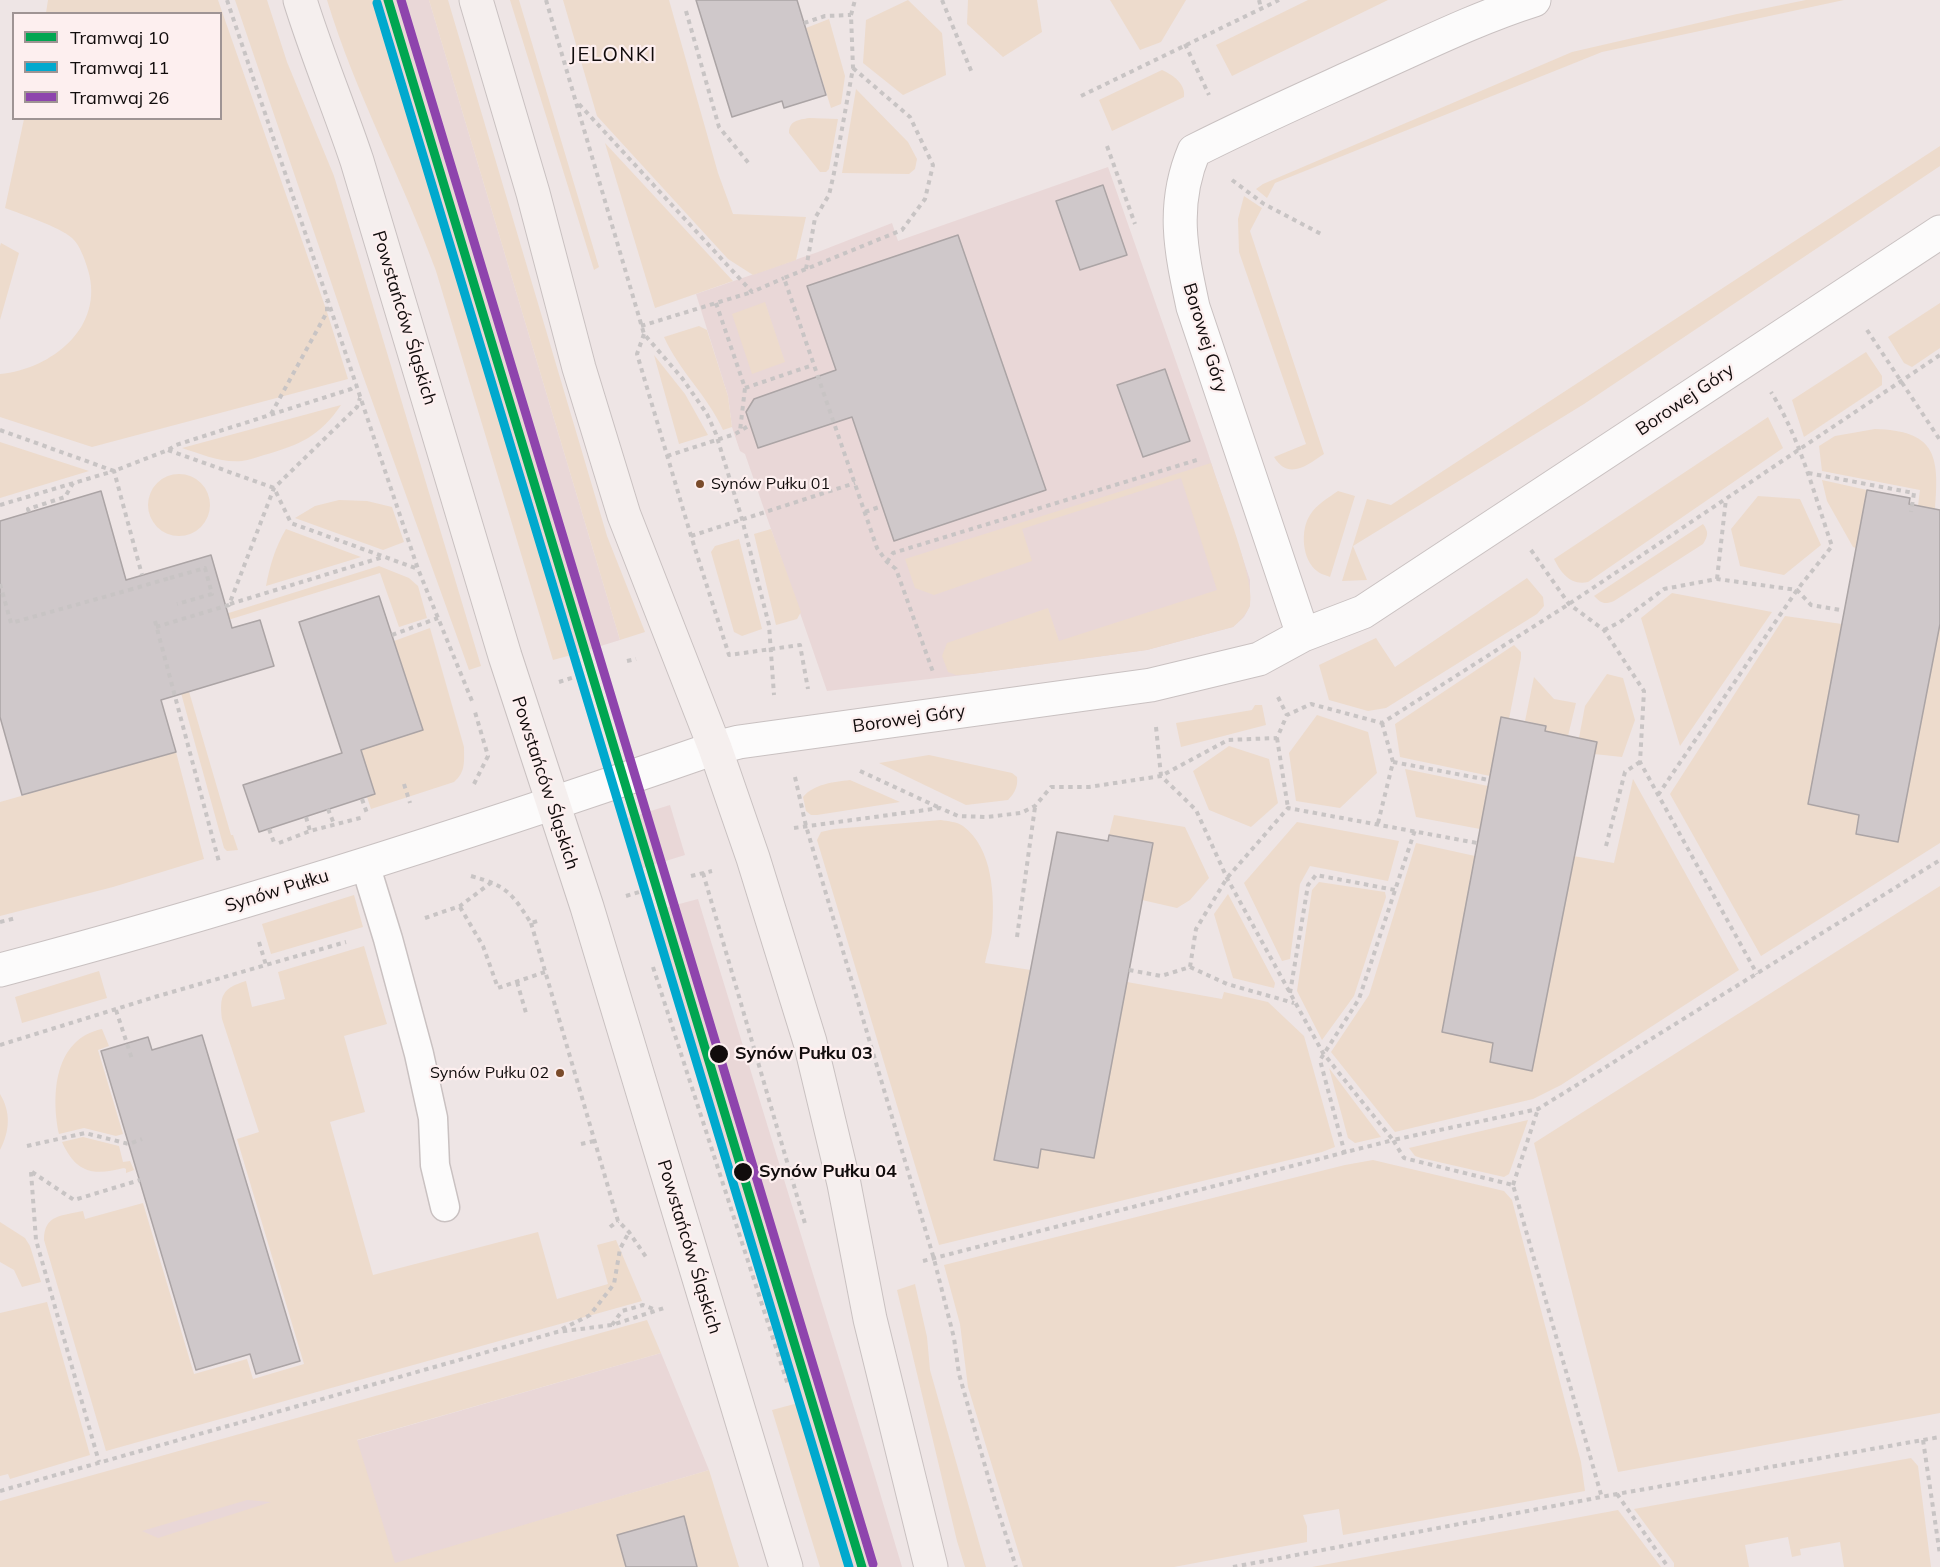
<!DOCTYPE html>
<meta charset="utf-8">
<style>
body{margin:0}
#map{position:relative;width:1940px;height:1567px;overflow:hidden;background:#eee5e5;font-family:Mulish,sans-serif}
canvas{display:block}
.legend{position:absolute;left:12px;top:12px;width:210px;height:108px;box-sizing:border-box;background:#fdefef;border:2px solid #9f9494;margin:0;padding:8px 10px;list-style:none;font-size:18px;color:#110c0c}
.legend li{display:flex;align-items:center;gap:12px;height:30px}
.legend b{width:30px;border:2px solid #9f9494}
</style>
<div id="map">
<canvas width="1940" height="1567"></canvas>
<ul class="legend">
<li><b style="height:8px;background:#00a651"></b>Tramwaj 10</li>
<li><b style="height:8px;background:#00a9ce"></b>Tramwaj 11</li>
<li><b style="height:8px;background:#8e44ad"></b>Tramwaj 26</li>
</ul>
</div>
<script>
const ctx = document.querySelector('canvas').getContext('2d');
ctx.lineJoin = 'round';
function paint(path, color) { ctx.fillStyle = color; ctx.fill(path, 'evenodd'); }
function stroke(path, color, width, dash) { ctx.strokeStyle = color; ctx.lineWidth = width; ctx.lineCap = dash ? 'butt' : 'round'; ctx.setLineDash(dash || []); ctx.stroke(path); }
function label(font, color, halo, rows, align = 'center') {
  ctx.font = font + ' Mulish,sans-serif'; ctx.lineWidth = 4.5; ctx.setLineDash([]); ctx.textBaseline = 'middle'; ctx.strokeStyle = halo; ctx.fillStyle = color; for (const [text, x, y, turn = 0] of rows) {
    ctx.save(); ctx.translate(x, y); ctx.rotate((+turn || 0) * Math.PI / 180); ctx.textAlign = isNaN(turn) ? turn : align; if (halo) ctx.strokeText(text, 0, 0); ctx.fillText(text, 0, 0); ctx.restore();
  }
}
paint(new Path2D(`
 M376,0H429L620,640L575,654Z
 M1108,167L1206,447L1250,580V606L1244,617L1233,627L1147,650L972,674L827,691L745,454L740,451L732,427L728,396L696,294L818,252L892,223L898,241Z
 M670,805L685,855L640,869L625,819Z
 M698,899L874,1473L902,1567H852L653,911Z
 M661,1353L709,1470L395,1564L0,1567V1543Z`), '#e9d7d7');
paint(new Path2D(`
 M48,0H218L327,312L348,379L92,447L0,417V374C52,369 105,327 88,270C85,260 80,245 72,238C60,227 21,214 5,208L24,119L220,118V14L46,13Z
 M235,0H267L287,62L334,176L481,666L469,670L362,373Z
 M327,0H376L575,654L553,660L436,271C403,180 355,93 327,0Z
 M429,0H448L607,536L645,632L620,640Z
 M510,0H519L599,267L594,270Z
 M563,0H669L718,173L733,214L806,217L796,260L753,275L728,259L597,116Z
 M908,0L942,33L946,75L903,95L863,63L866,20Z
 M968,0H1037L1042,32L1003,57L967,24Z
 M1110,0H1186L1161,42L1140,50Z
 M1308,0H1388L1232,76L1216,45Z
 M1806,0H1844L1602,52L1275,183L1267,198L1256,189L1263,184L1572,52L1737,14Z
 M829,19L845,76L841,104L831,108L806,28Z
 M1162,70C1173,75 1186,84 1184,97L1112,131L1099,100Z
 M856,89L908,142L917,159L915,169L909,174L842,173Z
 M809,118L838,119L829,169L826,172H820L789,133C789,120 799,120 809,118Z
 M605,143L733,281L655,308Z
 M1940,146V166L1584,404L1353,546L1367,580L1342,581L1367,499L1391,505Z
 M1244,196L1262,208L1250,231L1324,454C1307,465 1289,481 1274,457L1306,444L1239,252L1238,219Z
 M1,243L19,253L0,320V246Z
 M765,302L785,362L752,374L732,314Z
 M1940,303V348L1912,367L1904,363L1888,337Z
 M699,326L707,330L728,396L732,427L723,430C708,396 679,371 664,337Z
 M1866,352L1882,376V385L1804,437L1792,400Z
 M654,355L685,394L708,435L679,444Z
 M341,405C320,436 300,445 264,455C257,457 249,460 242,461C221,463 201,454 182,448Z
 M1768,417L1783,448L1588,582C1571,586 1561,573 1554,559Z
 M1875,429C1934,431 1940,453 1935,509L1918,506L1920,490L1822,471L1819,446L1835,436Z
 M0,442L89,471L0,498Z
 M1211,463C1220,491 1256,581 1250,605C1247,614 1240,621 1233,627L1147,650L972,674L956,675L948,672L942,656L947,643L1048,608L1059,641L1217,590L1181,478L1022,529L1032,561L934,595L915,588L905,559Z
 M148 505a31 31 0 1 1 62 0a31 31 0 1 1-62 0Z
 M1822,480L1867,490L1856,548L1853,547L1827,501Z
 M1338,491L1355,496L1330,577C1326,575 1320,574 1317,571C1302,560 1300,530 1310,515C1317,504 1328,498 1338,491Z
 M1758,496L1800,499L1821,545L1784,575L1740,566L1731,529Z
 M339,500L367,501L392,507L404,542L383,550L295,518L315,506Z
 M1703,524C1709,532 1708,536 1703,544L1614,601C1604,605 1601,603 1594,596Z
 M286,529L361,557L266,586C270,565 275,548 286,529Z
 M771,529L801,612L797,619L776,625L754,534Z
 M739,539L762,629L742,636L734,632L711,552L715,546Z
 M379,566L409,578L418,586L427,618L399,627L380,573L173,637L231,835H233L238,850L227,851L224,848L166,639L168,632Z
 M1527,578L1543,597L1544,606L1537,614L1386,708L1368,711L1329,700L1319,665L1376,638L1395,667Z
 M1672,593L1772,612L1680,746L1641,618Z
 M1785,616L1842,624L1808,804L1850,813L1861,809L1856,834L1898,842L1940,624V843L1761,956L1670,794Z
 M430,628L464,747C464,761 466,772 454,782L371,809L367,797L375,794L361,750L423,730L394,641Z
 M1514,645L1521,652V658L1509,719L1501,718L1490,776L1400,757L1395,724Z
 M1607,674L1623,678L1635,720L1622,757L1594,754L1596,742L1579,738L1585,706Z
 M1534,677L1554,699L1576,703L1568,736L1543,738L1545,726L1525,721Z
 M1255,705H1262L1266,725L1181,747L1176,723L1252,710Z
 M1317,715L1368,732L1377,773L1340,808L1296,801L1289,753Z
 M1229,746L1269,759L1278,803L1251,827L1209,810L1193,771Z
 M176,752L204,859L113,887L0,916V802Z
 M929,755L1012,773L1017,777C1018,786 1015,793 1008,800L966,805L879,763Z
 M1405,769L1488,786L1480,829L1416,817Z
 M1633,779L1739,970L1561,1085L1533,1099L1395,1132L1331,1052L1369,995L1416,843L1475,856L1442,1032L1484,1041L1494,1036L1490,1062L1532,1070L1573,856L1614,863Z
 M850,780L900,802L817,815H811L806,811L803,797C814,784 833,782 850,780Z
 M1114,815L1185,827L1209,878L1190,900L1177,908L1142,900L1109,835Z
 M941,820C947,821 958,822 963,826C993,848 995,897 992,931C991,941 987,952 985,963L1031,970L995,1160L1038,1168L1042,1142L1127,982L1222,999L1224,992L1268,1002L1304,1036L1335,1147L1322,1152L939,1245L817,840L821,832L834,829Z
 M1297,822L1399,841L1388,881L1310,866L1300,884L1290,959L1282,961L1244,883Z
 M1319,882L1385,892L1386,897L1354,996L1322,1040L1297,991L1312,890Z
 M1940,886V1413L1618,1472L1534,1143Z
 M1228,894L1275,983L1274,988L1233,978L1214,914Z
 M354,895L363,927L271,954L262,924Z
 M364,946L387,1024L344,1036L365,1112L330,1122L373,1275L538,1232L557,1299L608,1284L597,1245L616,1240L642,1301L106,1451L44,1240C44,1214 62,1216 83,1211L85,1219L143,1203L194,1374L247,1359L253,1379L304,1364L237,1139L259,1132L222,1019C219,995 223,988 246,981L252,1007L285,999L278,972Z
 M99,971L107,998L22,1023L15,997Z
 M102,1029L109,1046L98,1050L123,1134L116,1136L84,1128L59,1134C51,1095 54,1039 102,1029Z
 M1329,1068L1381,1137L1355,1143L1348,1138Z
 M0,1094C11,1112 10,1131 0,1150Z
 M1528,1120L1509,1174L1504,1177L1421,1158L1415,1156L1409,1148Z
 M83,1137L119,1146L123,1162L130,1161L134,1170L126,1173V1169L124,1168C93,1176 76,1173 62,1142Z
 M1373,1160L1504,1191L1512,1200L1581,1462L1585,1491L1343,1535L1339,1509L1303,1515L1307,1526V1542L1174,1567H1023L968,1387L960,1324L944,1265L1345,1165Z
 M0,1222L25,1238L30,1246L41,1282L22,1287L14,1270L0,1262Z
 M915,1284L927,1337L930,1370L986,1567H965L957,1541L897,1290Z
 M47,1302L90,1455L10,1479L8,1474L0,1476V1313Z
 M647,1320L661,1353L357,1440L395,1563L709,1470L739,1567H0V1501ZM247,1500L271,1502L158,1538L142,1531Z
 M802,1402L852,1567H820L772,1410Z
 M1911,1458L1918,1466L1931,1567H1844L1840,1542L1800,1549L1801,1555L1792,1557L1788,1537L1745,1545L1749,1567H1674V1563L1634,1509Z
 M1618,1510L1661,1567H1312Z`), '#eddbcc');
const building = new Path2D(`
 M696,0H797L826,95L784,108L782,101L732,117Z
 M1103,185L1127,255L1080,270L1056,201Z
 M958,235L1046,490L894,541L852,417L758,448L746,412L754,399L836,370L807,286Z
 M1165,369L1190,441L1143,457L1117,385Z
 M1867,490L1910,498L1909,504L1940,510V624L1898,842L1856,834L1859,815L1808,804Z
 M101,491L126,580L211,555L232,628L260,620L274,666L161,700L176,752L22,795L0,717V521Z
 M379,596L423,730L361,750L375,794L259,832L243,785L342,753L299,622Z
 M1501,717L1546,726L1545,731L1597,742L1532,1071L1490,1062L1493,1043L1442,1032Z
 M1057,832L1108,841L1109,835L1153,843L1094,1158L1041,1149L1038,1168L994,1160Z
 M202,1035L300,1361L256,1374L250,1354L196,1370L101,1051L148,1037L152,1050Z
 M684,1516L697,1567H626L617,1535Z`);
paint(building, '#cfc8ca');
stroke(building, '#aba4a5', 1.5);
const service = new Path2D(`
 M365,864L388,939L419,1054L433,1118L435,1165L445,1207`);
const minor = new Path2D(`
 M1303,635L1193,307C1181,251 1171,206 1194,151C1251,122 1310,96 1369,69C1423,45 1477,18 1534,0
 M0,970C241,907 479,830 715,748L739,742L1151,685L1259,659L1303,635L1363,612L1940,232`);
const secondary = new Path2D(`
 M300,0C317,55 339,107 357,161L505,656L587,907L786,1567
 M476,0L533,193L579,368L624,515L715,748L753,858L810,1042L844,1184L870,1319L931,1567`);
stroke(service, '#c9c1c1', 31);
stroke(minor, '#c9c1c1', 35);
stroke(secondary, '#c9c1c1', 35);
stroke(new Path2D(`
 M227,0L418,569L472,701
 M546,0L644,334L682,378L707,414L716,434L742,519L769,625L774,695
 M942,0L972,73
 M1259,0L1261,8
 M686,11L719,127L751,166
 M804,23L825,16L851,15
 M1185,44L1209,95
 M853,68L910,117L933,165L925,199L902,230L784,278L877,548L887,562L896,569L933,672
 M1081,96L1279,0
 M579,104L752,292L784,278
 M1107,146L1135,224
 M1232,180L1264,204L1323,235
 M806,269L815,218L829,195L834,173L853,68L851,15L855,0
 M716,303L745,388L740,431
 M641,326L752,292
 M1867,330L1940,440
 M644,334L637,354L691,536L729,655L800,645L808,689
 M745,388L813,365
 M271,414L327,312V301
 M0,430L114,471L168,450L176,445L351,389L357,385
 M168,450L274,488L291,523L418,569
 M667,456L735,434L750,425
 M1808,473L1914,493L1911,512
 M0,505L114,471L142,575
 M29,512L28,509L65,497L73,483
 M865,512L882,506
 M691,536L855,483
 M1531,550L1569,604L1604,630L1644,691L1640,762L1757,974
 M887,562L893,553L1200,459
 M170,578L205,568L212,594L177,604
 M1717,579L1726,499
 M0,584L11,623L129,590
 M230,604L383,557
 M155,621L219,862
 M156,627L229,605L274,488L357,407L360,398
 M1604,630L1620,622L1664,589L1717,579L1797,590L1811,605L1841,610
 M392,635L438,618
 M627,661L636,659
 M559,682L581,675
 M1278,697L1287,715
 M1156,727L1161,776L1228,740L1277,738L1287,715L1311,704L1382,723L1569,604L1940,355
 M1277,738L1288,808
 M1393,762L1489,780
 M860,771L940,808
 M795,777L806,826L934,1259L954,1338L959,1374L995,1501L1016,1567
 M404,784L410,803
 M474,784L488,756L475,712
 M1658,795L1797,590L1832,546C1814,494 1800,438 1771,392
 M362,799L368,816
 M328,809L334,824
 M306,817L310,831
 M1378,823L1393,762L1382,723
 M794,828L940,808L958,816L986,817L1021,813L1035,806L1051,787H1089L1161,776L1196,810L1227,878L1323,1053L1393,1140L1538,1109L1940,860
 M269,829L275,845
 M279,843L310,831L364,817
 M1606,846L1625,772L1640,762
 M703,873L806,1227
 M471,876C507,886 511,892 531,923L541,920
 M691,876L712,871
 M626,896L646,890
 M460,907L483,946L498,988L545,972
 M425,918L460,906L492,882
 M0,922L16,918
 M531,923L618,1221L629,1232L646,1257
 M1017,937L1035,807
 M259,942L266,965
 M653,967L788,1385
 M1190,967L1227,984L1294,1003
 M1129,970L1161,976L1190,967L1196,929L1227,878L1288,808L1477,843
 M517,982L526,1013
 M1290,993L1308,885L1316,875L1395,890
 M116,1010L132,1059
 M0,1045L158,996L346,942
 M581,1144L594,1141
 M27,1146L85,1133L129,1144L142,1139
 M1345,1154L1320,1060L1359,999L1415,830
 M31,1172L36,1240L99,1462
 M32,1172L74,1200L140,1180
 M1513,1185L1538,1109
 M610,1227L618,1221
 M923,1261L1393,1140L1404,1158L1513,1185L1602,1498
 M612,1325L622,1311L643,1305L656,1310
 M562,1329L590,1315L614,1284L620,1249L629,1232
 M1923,1440L1940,1555
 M0,1491L557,1332L612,1325L664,1308
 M1617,1494L1668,1567
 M1233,1567L1617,1494L1940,1437`), '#c8c4c4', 4, [4.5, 4.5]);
stroke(service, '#fcfbfb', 28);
stroke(minor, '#fcfbfb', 33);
stroke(secondary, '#f5efee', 33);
stroke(new Path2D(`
 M129,590L170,578`), '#c8c4c4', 4, [4.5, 4.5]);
stroke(new Path2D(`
 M388,0L862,1567`), '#00a651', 9);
stroke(new Path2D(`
 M377,3L849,1567`), '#00a9ce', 9);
stroke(new Path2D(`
 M401,0L873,1564`), '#8e44ad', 9);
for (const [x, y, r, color] of [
 [700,484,5,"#7a4b2a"],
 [719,1054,10,"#110c0c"],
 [560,1073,5,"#7a4b2a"],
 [743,1172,10,"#110c0c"]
]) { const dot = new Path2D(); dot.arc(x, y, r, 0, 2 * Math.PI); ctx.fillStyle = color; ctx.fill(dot); stroke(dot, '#fdefef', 2); }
label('16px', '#110c0c', '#fdefef', [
 ["Synów Pułku 01",711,484],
 ["Synów Pułku 02",549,1073,"right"]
], 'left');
label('18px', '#110c0c', '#fdefef', [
 ["Powstańców Śląskich",404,318,73],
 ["Borowej Góry",1205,338,73],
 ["Borowej Góry",1685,400,-34],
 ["Borowej Góry",909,719,-8],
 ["Powstańców Śląskich",545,783,72],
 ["Synów Pułku",277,891,-17],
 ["Powstańców Śląskich",689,1247,73]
]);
label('bold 18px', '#110c0c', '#fdefef', [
 ["Synów Pułku 03",735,1054],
 ["Synów Pułku 04",759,1172]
], 'left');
ctx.letterSpacing = '1.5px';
label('20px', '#110c0c', '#fdefef', [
 ["JELONKI",613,55]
]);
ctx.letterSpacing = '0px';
</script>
